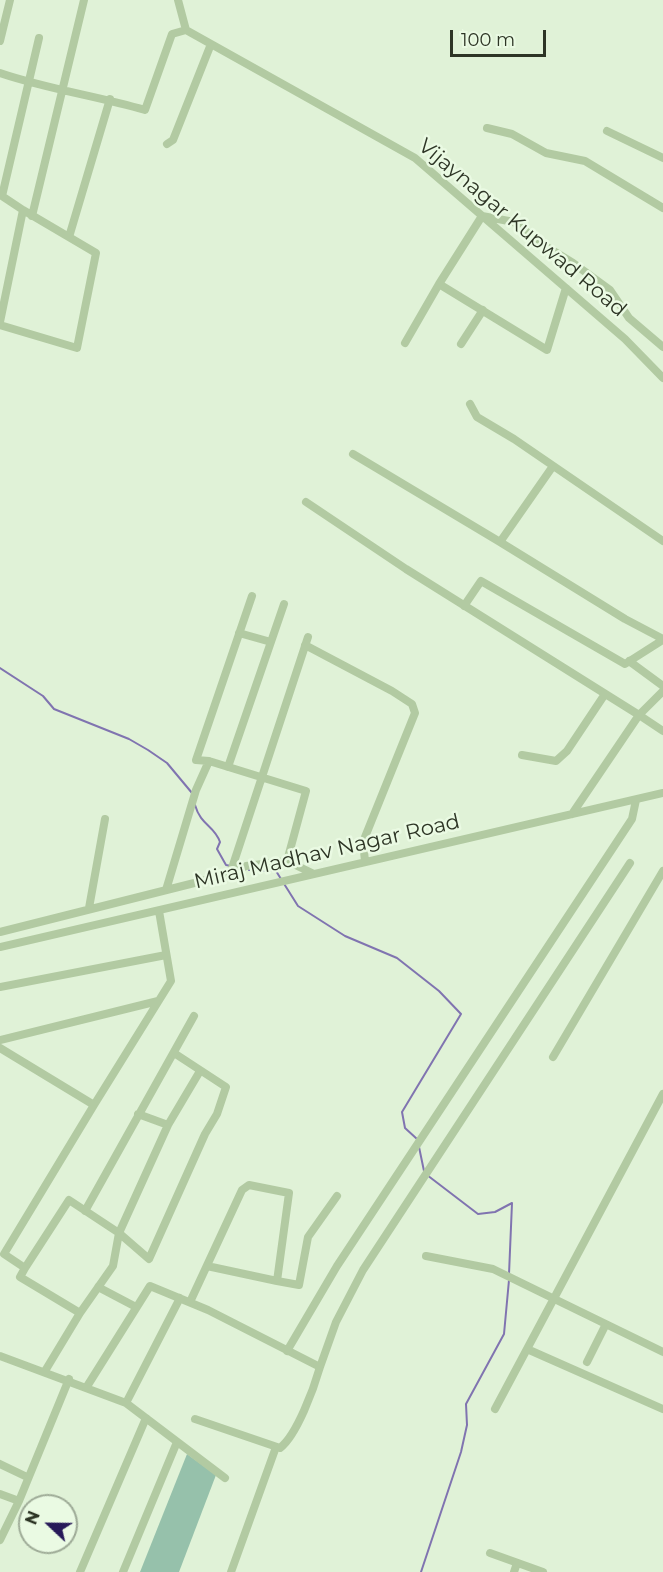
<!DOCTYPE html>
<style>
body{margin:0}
#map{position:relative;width:663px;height:1572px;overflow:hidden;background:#e0f2d7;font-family:Montserrat,sans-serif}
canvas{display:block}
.north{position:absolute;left:18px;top:1494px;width:60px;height:60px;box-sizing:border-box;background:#eafae3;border:2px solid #9eab97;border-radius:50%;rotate:292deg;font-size:16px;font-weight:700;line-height:24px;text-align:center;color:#2d3525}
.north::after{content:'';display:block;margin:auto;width:21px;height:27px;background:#261958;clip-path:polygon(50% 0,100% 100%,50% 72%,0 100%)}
.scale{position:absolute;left:450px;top:30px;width:96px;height:27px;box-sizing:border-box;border:3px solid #2d3525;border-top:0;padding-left:8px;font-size:18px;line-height:21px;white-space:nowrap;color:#2d3525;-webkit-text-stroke:4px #eafae3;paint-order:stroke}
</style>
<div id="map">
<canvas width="663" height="1572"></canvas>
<div class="north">N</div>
<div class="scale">100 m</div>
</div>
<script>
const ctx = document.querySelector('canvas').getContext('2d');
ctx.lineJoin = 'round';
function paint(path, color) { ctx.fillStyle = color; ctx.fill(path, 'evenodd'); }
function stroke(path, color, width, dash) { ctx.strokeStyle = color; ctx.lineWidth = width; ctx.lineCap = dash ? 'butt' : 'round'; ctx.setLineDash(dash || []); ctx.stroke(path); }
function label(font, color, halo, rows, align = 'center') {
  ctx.font = font + ' Montserrat,sans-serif'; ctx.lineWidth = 5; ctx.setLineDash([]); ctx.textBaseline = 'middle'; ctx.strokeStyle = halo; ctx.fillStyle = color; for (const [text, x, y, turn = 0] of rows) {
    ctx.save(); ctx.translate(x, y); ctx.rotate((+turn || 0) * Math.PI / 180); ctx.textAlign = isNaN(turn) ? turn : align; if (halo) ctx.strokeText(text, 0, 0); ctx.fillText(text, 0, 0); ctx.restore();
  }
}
paint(new Path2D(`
 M187,1454L216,1475L179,1572H140Z`), '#96c1ab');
stroke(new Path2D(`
 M0,668L43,696L54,709L129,739L148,750L167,763L192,793
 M195,805C201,826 214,825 220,842L217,849L226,865L231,866
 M249,870L276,871L298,906L345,936L397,958L439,991L461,1014L402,1112L405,1128L417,1139
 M419,1147L424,1171
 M427,1175L478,1214L495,1212L512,1203L509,1274
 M421,1572L461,1452L467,1425L466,1404L504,1334L509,1280`), '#8074b0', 2);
stroke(new Path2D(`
 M178,0L186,30L415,158L625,339L663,378
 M0,41L10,0
 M0,73C47,89 97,96 145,110L172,34L186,30
 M487,128L512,134L546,153L585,161L663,208
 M607,131L663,158
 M167,144L173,140L211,44
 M0,195L2,196L39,38
 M32,216L84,0
 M69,237L110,99
 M566,288L547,350L439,284L482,216L514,222L542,244L573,263L610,290L629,318L663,347
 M0,322L23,210L2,196
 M0,325L77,348L96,253L23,210
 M405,343L439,284
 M461,344L483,310
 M470,404L477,417L514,439L663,541
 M353,454L500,542
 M553,466L500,542L625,619L663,639
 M306,502L406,569L639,715L663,691
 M464,606L481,581L625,664L661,641
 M239,633L271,642
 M305,645L392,691L412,704L415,713L363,842L365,861
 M629,661L663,686
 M522,755L556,761L567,751L605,694
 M209,761L306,791L287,861
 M228,767L284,604
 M572,814L639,715L663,731
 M230,874L308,637
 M166,890L196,790L209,761L196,760L252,596
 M89,908L105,819
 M0,932L230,874L246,866L287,861L312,873
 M0,947L663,793
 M0,987L166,955
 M0,1040L158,1001
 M0,1048L94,1105L171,981L159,911
 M553,1057L663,871
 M138,1114L168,1125
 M85,1211L194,1016
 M426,1256L493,1269L663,1352
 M25,1268L69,1200L119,1233L149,1259L205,1134L217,1114L226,1087L174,1053
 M277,1281L299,1285L308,1237L337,1196
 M98,1287L136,1307
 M190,1302L242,1190L249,1185L289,1193L277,1281L207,1266
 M80,1313L113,1266L119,1233L168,1125L200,1071
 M527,1349L663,1409
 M287,1351L337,1266L632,819L636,800
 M0,1356L126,1403L225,1478
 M587,1362L605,1326
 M45,1371L80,1313L20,1277L25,1268L4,1254L94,1105
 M86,1388L150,1286L208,1310L320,1367L336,1322L363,1270L630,863
 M126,1403L180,1298
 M495,1409L663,1094
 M195,1419L280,1448C297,1435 314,1388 320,1367
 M0,1464L27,1477
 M0,1494L19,1501
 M0,1540L19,1501L69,1379
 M490,1553L543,1572
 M80,1572L146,1418
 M123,1572L177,1442
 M231,1572L276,1447
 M514,1572L517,1563`), '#b2caa2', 8);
label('21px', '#2d3525', '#eafae3', [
 ["Vijaynagar Kupwad Road",522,228,40],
 ["Miraj Madhav Nagar Road",327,852,-13]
]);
</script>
